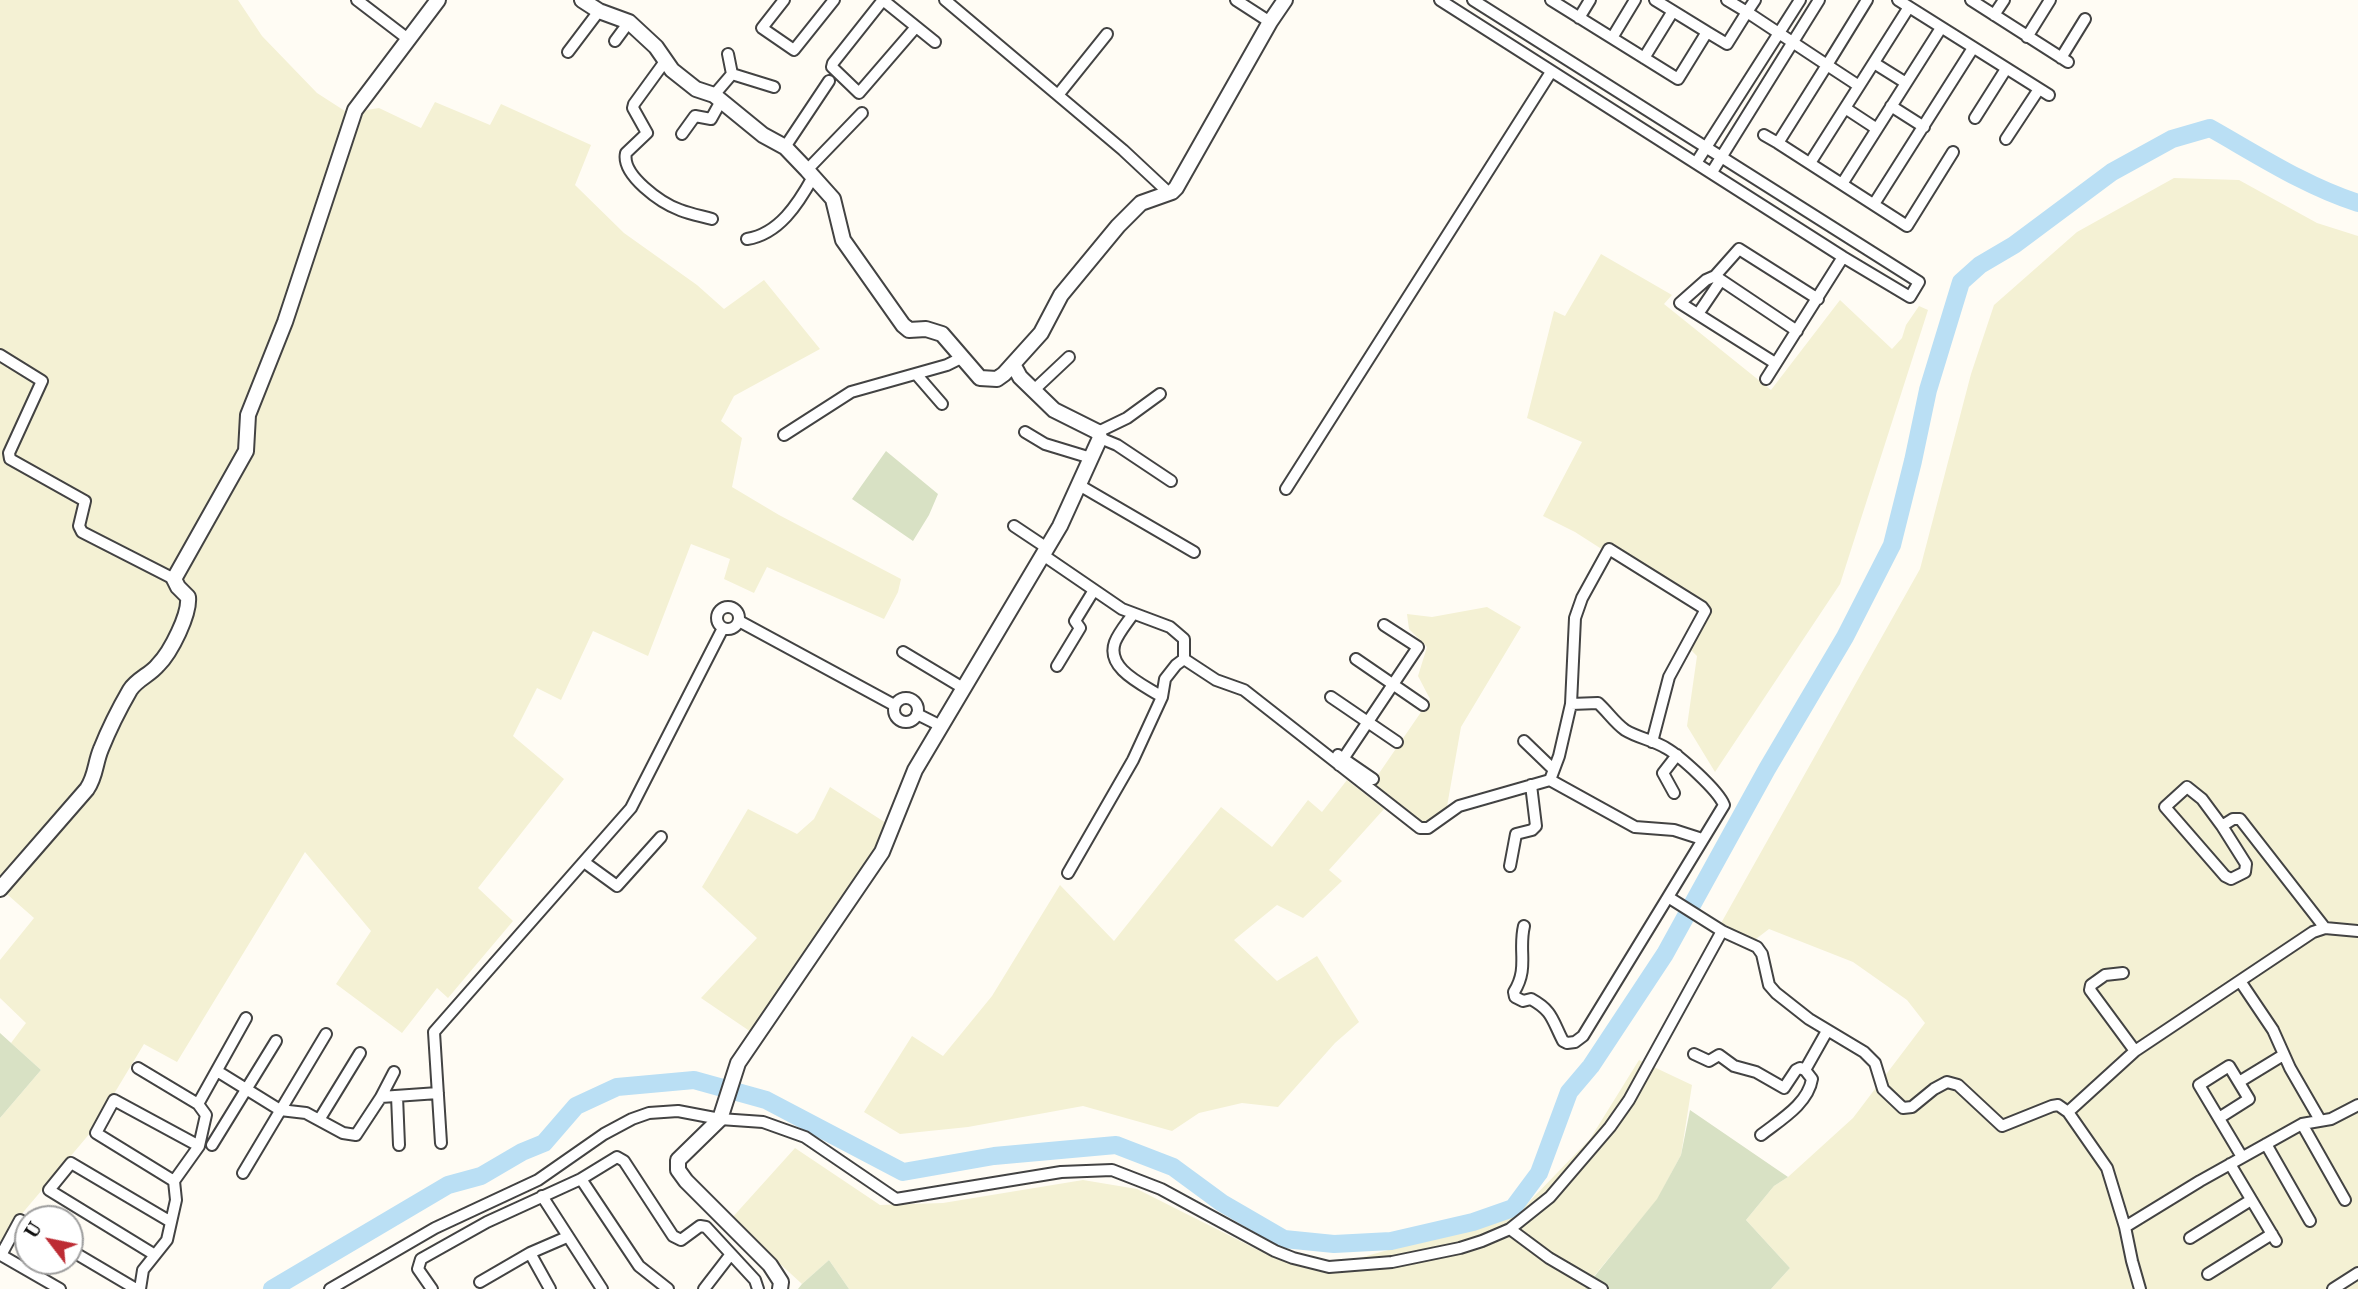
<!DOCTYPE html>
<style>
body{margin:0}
#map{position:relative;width:2358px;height:1289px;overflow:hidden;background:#fffcf4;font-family:"Noto Serif",serif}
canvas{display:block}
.north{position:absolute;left:14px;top:1205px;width:70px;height:70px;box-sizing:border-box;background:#fff;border:2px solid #9f9f9f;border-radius:50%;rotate:302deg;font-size:19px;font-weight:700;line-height:28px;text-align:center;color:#101010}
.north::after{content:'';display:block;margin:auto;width:24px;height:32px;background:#bd2c34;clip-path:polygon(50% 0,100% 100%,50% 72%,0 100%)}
</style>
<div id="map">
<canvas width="2358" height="1289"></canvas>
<div class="north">U</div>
</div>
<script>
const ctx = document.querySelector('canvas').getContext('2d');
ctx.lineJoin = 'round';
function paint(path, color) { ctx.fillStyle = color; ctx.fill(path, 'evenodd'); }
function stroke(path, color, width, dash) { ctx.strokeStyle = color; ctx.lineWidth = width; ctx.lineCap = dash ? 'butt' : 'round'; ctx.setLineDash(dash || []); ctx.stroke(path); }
paint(new Path2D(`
 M0,0H238L262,36L317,93L348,113L379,108L421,128L435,102L490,125L501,104L591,145L575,185L624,233L697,285L724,309L764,280L820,349L734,396L721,421L742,438L732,487L779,515L901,579L898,592L884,619L767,567L754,593L724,579L730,559L691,544L648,656L593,631L561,700L537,688L513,736L564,779L478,888L513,921L448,998L437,988L402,1033L336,984L371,931L305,852L177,1062L144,1044L91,1132L20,1216L0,1252V1118L41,1070L11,1043L26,1023L0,998V960L34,918L0,888Z
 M2174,178L2239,180L2317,223L2358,236V1289H1771L1790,1268L1746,1220L1774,1186L1788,1177L1853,1118L1925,1023L1907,1000L1853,962L1769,929L1752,942L1720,925L1920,569L1971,374L1994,305L2077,232Z
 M1601,254L1672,295L1664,304L1771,390L1840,300L1892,349L1902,338L1906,325L1919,306L1928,310L1840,584L1715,772L1687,726L1697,656L1682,641L1700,612L1575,532L1543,516L1582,442L1527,418L1554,311L1565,316Z
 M1487,607L1521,627L1461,727L1446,812L1429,827L1417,823L1371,785L1430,699L1418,676L1427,647L1409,629L1407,614L1432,617Z
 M1347,780L1384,809L1329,870L1342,881L1303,918L1277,905L1234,940L1277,981L1317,956L1359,1022L1335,1043L1278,1107L1242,1103L1199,1113L1172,1131L1083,1106L968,1127L900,1134L864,1112L912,1036L943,1056L992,996L1060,885L1114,941L1221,807L1272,847L1308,800L1322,812Z
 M830,787L886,823L878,856L751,1032L701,998L757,938L702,887L748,809L797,834L814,819Z
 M1639,1060L1692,1085L1681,1155L1657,1200L1585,1287L1586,1289H849L829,1260L802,1284L731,1219L795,1148L880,1205L943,1203L1083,1180L1137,1189L1268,1255L1316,1270L1489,1222L1524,1207L1590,1139Z`), '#f4f1d4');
paint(new Path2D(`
 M886,451L938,494L929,515L913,541L852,499Z
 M0,1033L41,1070L0,1118Z
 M1690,1110L1788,1177L1774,1186L1746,1220L1790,1268L1771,1289H1586L1585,1288L1657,1199L1681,1155Z
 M829,1260L849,1289H798L802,1284Z`), '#d8e1c4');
stroke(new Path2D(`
 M272,1289L448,1185L481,1176L522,1152L544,1143L576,1106L617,1087L694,1080L766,1100L903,1172L994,1156L1116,1145L1173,1167L1222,1203L1284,1239L1334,1244L1391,1241L1473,1222L1513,1208L1539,1173L1569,1092L1591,1066L1665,954L1767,769L1845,637L1892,545L1913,461L1928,390L1961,282L1980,265L2014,245L2112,172L2172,139L2210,128C2258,155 2305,186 2358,203`), '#badff4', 18);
const minor = new Path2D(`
 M357,0L408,39
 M784,0L762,28L794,50L834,0
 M883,0L833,63L832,67L859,93L916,27
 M883,0L935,42
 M945,0L1123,150L1169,193
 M1236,0L1270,22
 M1440,0L1843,257L1910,297L1919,282L1473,0
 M1551,0L1678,79L1707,32L1655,0
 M1727,0L1747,12L1755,0
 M1898,0L2049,95
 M1971,0L2068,62
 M1994,15L2004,0
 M1579,18L1590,0
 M1707,32L1727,44L1747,12L1827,65L1867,0
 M2027,37L2050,0
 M1612,38L1635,0
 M615,41L629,22
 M568,52L599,11
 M728,54L732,74
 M1644,58L1673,11
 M2061,58L2085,19
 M666,60L634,104L633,108L647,133L626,153C621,175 661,203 680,210C690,214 701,216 712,219
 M1874,63L1906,83
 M714,95L732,74L774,87
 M1058,95L1107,34
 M1891,106L1924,127
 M1845,108L1877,129
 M1975,118L2006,69
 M682,134L695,116L711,119L721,101
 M1764,135L1778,143L1827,65L1859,86L1909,7
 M2006,139L2039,89
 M1778,143L1907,226L1953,152
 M785,147L829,81
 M1696,163L1800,0
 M1810,163L1859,86
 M807,170L862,113
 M1712,172L1819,0
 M1842,184L1941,28
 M1874,204L1973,48
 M747,239C779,234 798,204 813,177
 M1715,276L1739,249L1818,299
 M1698,314L1721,280
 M0,355L42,381L9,453L10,459L85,501L79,526L82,532L174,579
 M1775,363L1680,303L1706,280L1715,276L1797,331
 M916,374L942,404
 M1766,379L1843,257
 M1035,389L1069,357
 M1025,432L1045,444L1091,458
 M1098,432L1127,418L1160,394
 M784,435L851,392L947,365L961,358
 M1100,438L1117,445L1171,481
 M1079,485L1194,552
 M1286,489L1551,72
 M1014,526L1047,548
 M1043,555L1122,609L1170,627L1184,639V659L1216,680L1244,690L1420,828H1428L1459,806L1550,780L1635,827L1674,830L1702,839
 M717 618a11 11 0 1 1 22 0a11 11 0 1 1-22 0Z
 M1133,614C1127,623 1119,632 1115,642C1105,669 1144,685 1162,697
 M739,621L894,705
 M903,652L963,688
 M1356,659L1423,705
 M1057,666L1080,628L1075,621L1094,590
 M1331,697L1397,742
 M894 710a12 12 0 1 1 24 0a12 12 0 1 1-24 0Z
 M1571,704L1598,703C1608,712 1614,722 1625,730C1638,738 1653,740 1666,748C1680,756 1718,790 1724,805L1668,897L1722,931L1757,947L1762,954L1769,985L1776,993L1809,1019L1864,1052L1875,1063L1883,1089L1903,1108L1912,1107L1934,1089L1947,1082L1958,1085L2002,1126L2052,1106L2058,1105L2068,1112L2107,1168L2125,1227L2132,1261L2140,1289
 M917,714L941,726
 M1524,741L1553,769
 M1338,755L1373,779
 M1339,765L1418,647L1384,625
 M1550,780L1559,756L1571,704L1575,618L1582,598L1609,549L1702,607L1705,611L1669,677L1652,742
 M1674,793L1663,773L1677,755
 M2222,826L2246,864L2245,872L2231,879L2225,876L2165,807L2187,787L2202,799L2222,826L2233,819H2240L2325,928
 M584,862L617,886L661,837
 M1510,866L1516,834L1532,830L1536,826L1531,785
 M1068,873L1133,760L1162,697L1165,679L1176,665L1184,659
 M1524,926C1518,951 1529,968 1514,992L1515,997L1523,1001L1531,999C1553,1011 1552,1020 1563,1041L1567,1043L1575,1042L1583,1036L1668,897
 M2123,973L2105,975L2091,985L2090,990L2135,1051
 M2240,981L2273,1030L2290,1068L2320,1120
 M1694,1054L1709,1061L1719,1055L1734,1066L1756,1072L1784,1088L1796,1070L1800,1068L1805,1070L1827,1031
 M138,1068L198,1104
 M217,1071L280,1110L306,1113L343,1133L356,1135L381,1097L438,1093
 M2239,1082L2280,1057
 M397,1096L399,1145
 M381,1097L394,1072
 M2068,1112L2135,1051L2313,932L2325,928L2358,931
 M2219,1118L2249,1099L2229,1066L2199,1085L2242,1157
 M319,1120L360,1053
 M2302,1124L2345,1200
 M1761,1135C1780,1120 1808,1104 1812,1079L1805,1070
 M441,1143L434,1032L631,808L723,628
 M2266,1144L2310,1221
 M212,1145L276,1041
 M2230,1164L2276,1241
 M243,1173L326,1034
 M581,1179L639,1266L668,1289
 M174,1181L96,1133L114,1100L199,1146
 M542,1196L602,1289
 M28,1225L20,1220L1,1255L60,1289
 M2125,1227L2200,1181L2302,1124L2331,1119L2358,1105
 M1510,1229L1549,1258L1602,1289
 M2190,1238L2251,1200
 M70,1250L136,1289
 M530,1253L567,1237
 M155,1255L49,1190L71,1163L171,1222
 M2208,1274L2272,1234
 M480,1282L530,1253L550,1289
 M140,1289L143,1270L167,1240L176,1200L174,1181L199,1146L206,1115L198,1104L246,1018
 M330,1289L435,1228L538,1180L604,1134L632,1119L649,1113L678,1111L720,1119L763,1122L805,1137L896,1199L1061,1172L1112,1170L1161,1189L1275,1251L1293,1258L1329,1267L1392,1262L1460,1248L1482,1241L1510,1229L1550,1197L1610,1127L1629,1100L1722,931
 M432,1289L418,1269L421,1259L487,1222L581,1179L617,1157L624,1161L673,1236L681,1240L700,1226L706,1227L755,1280L758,1289
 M704,1289L731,1254
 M2333,1289L2358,1273`);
const tertiary = new Path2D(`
 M582,0L599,11L629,22L656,47L672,70L696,89L714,95L763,135L785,147L807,170L833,199L843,240L903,325L909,330L926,329L942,334L980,378L997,379L1004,374L1041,333L1061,295L1118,226L1141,203L1172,192L1176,188L1270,22L1285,0
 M0,889L87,789C96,776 95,763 101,749C109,729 119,709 130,690C137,679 150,675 158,665C171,652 190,614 188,597L178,587L174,579L246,451L248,415L285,322L355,110L438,0
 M780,1289L781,1282L770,1265L686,1181L678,1170V1160L720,1119L738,1063L882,852L915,770L1060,526L1100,438L1098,432L1054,410L1020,377L1013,364`);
stroke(minor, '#434343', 14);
stroke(tertiary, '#434343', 18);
stroke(minor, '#fff', 10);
stroke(tertiary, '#fff', 14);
</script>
